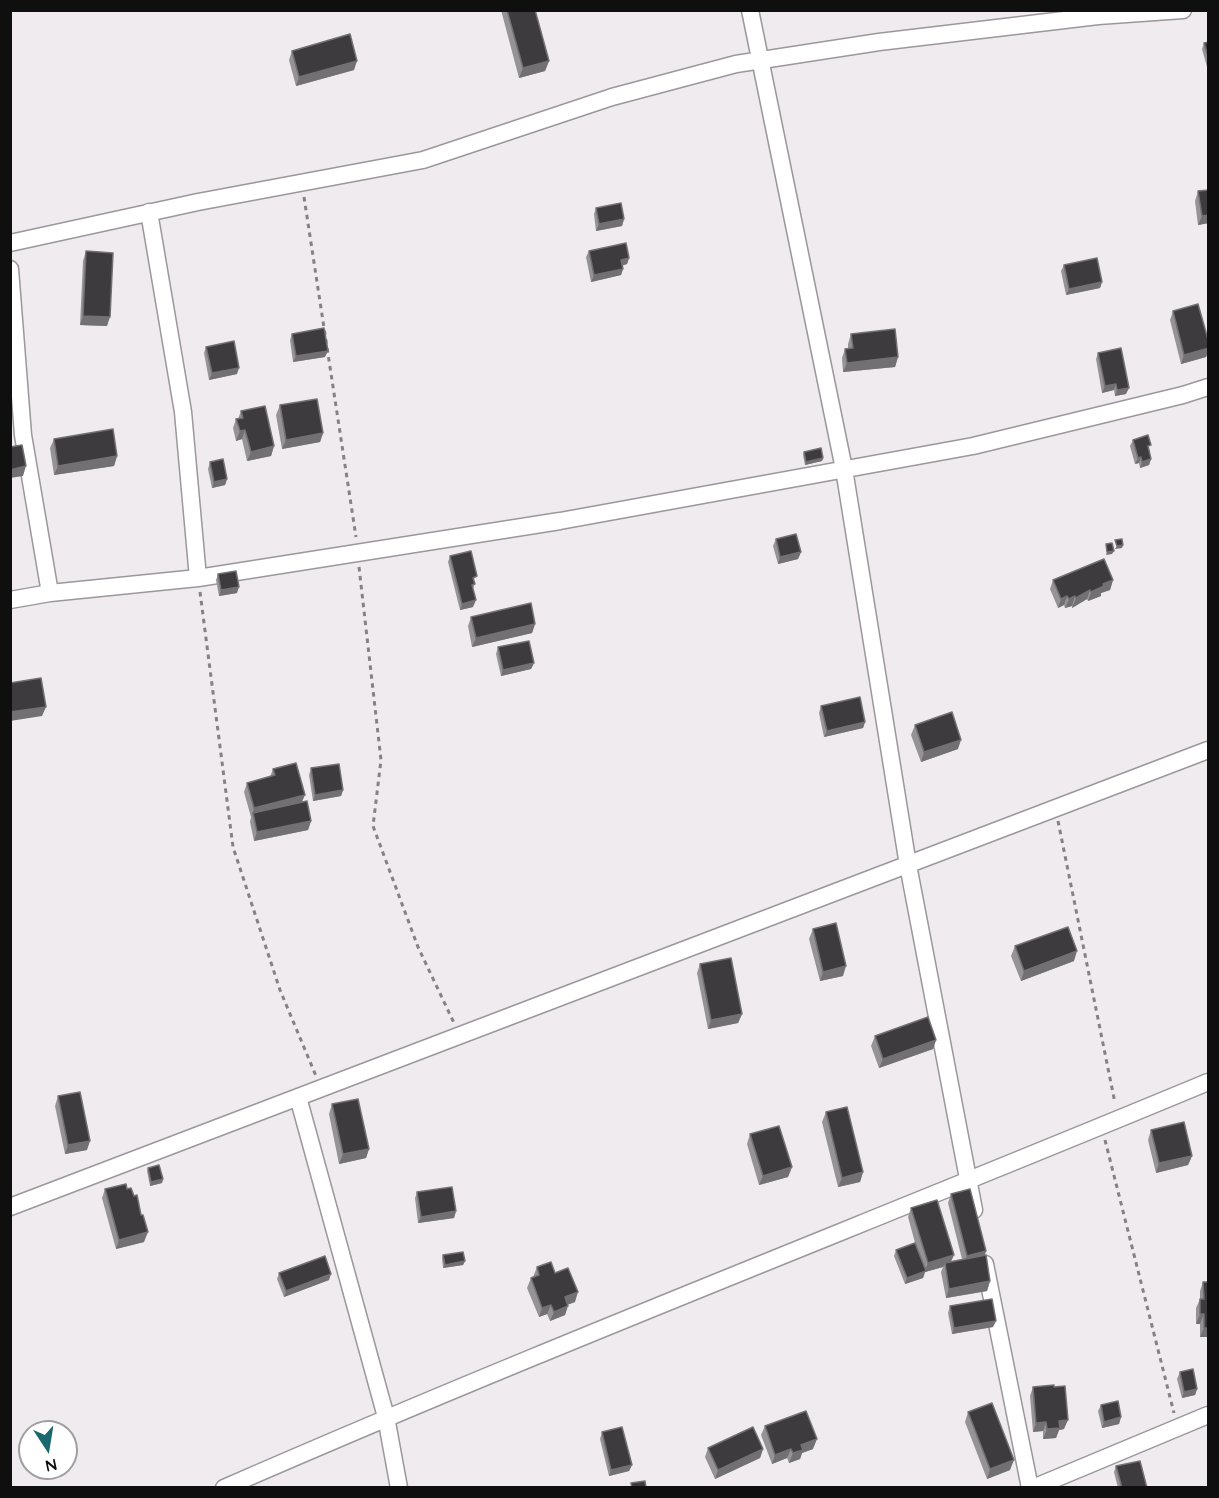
<!DOCTYPE html>
<style>
body{margin:0}
#map{position:relative;width:1219px;height:1498px;overflow:hidden;background:#efebef;font-family:Quicksand,sans-serif}
canvas{display:block}
.frame{position:absolute;inset:0;border:12px solid #100f10;pointer-events:none}
.north{position:absolute;left:18px;top:1420px;width:60px;height:60px;box-sizing:border-box;background:#fff;border:2px solid #9f9f9f;border-radius:50%;rotate:168deg;font-size:16px;font-weight:700;line-height:24px;text-align:center;color:#100f10}
.north::after{content:'';display:block;margin:auto;width:21px;height:27px;background:#1b676f;clip-path:polygon(50% 0,100% 100%,50% 72%,0 100%)}
</style>
<div id="map">
<canvas width="1219" height="1498"></canvas>
<div class="frame"></div>
<div class="north">N</div>
</div>
<script>
const ctx = document.querySelector('canvas').getContext('2d');
ctx.lineJoin = 'round';
function stroke(path, color, width, dash) { ctx.strokeStyle = color; ctx.lineWidth = width; ctx.lineCap = dash ? 'butt' : 'round'; ctx.setLineDash(dash || []); ctx.stroke(path); }
function paint(path, color) { ctx.fillStyle = color; ctx.fill(path, 'evenodd'); }
const street = new Path2D(`
 M750,10L844,469L908,865L974,1210
 M149,212L183,412L198,578
 M10,243L198,202L423,160L612,97L736,64L879,42L1098,16L1183,10
 M10,269L23,435L50,593
 M10,600L50,593L198,578L560,521L973,446L1183,395L1208,387
 M298,1097L386,1417L399,1488
 M10,1207L1208,750
 M985,1264L1030,1488
 M224,1488C549,1346 881,1218 1208,1082
 M1033,1488L1208,1415`);
stroke(street, '#9b979b', 19);
stroke(new Path2D(`
 M304,197L356,537
 M359,567L381,760L373,826L418,947L454,1023
 M200,592L233,847L280,990L316,1076
 M1058,821L1115,1103
 M1105,1140L1174,1413`), '#848284', 3, [4.5, 4.5]);
stroke(street, '#fff', 16);
paint(new Path2D(`
 M501,10H535L549,61L545,71L519,78Z
 M1209,42V74L1202,49L1204,43Z
 M292,51L354,70L296,86L289,60Z
 M1209,190V223L1198,225L1195,201L1198,191Z
 M596,208L624,219L622,226L596,231L594,214Z
 M86,251L107,326L80,325L83,261Z
 M589,251L629,258L627,264L622,266L623,269L621,275L591,282L586,257Z
 M1064,265L1102,282L1100,288L1066,295L1061,271Z
 M1173,311L1209,343V351L1206,357L1181,364L1170,320Z
 M292,334L325,357L293,362L290,340Z
 M851,334L898,357L895,367L843,372L842,358L845,349L848,348V344Z
 M206,347L237,374L209,380L204,353Z
 M1098,353L1126,394L1115,396L1114,390L1102,393L1096,359Z
 M280,405L323,433L320,442L282,449L276,415Z
 M241,411L274,446L271,456L247,461L242,439L236,441L233,428L236,419H238Z
 M54,439L117,456L114,466L54,475L50,448Z
 M1133,440L1149,451L1151,459L1149,465L1140,468L1139,463L1135,464L1130,446Z
 M804,452L823,458L822,461L805,465L803,455Z
 M210,462L227,479L225,485L212,488L208,469Z
 M776,539L801,552L798,559L778,564L773,546Z
 M450,556L475,583L473,589V607L460,610L448,562Z
 M218,574L237,593L219,596L216,580Z
 M1053,580H1113L1110,590L1101,593V596L1088,601L1087,599L1072,608V606L1065,608L1064,605L1058,608L1050,589Z
 M471,617L535,624L532,633L472,647L468,626Z
 M498,647L534,663L531,669L501,676L496,654Z
 M821,706L865,722L863,728L824,737L819,713Z
 M915,725L958,749L921,762L911,735Z
 M311,768L343,790L341,796L313,801L309,775Z
 M273,769L302,802L311,821L308,830L254,841L250,822L251,817L244,792L247,783L270,777Z
 M813,929L843,976L820,981L809,939Z
 M1015,946L1074,961L1021,981L1011,956Z
 M700,964L742,1014L738,1023L708,1029L697,973Z
 M875,1036L936,1040L933,1049L879,1068L871,1046Z
 M58,1096L87,1150L65,1154L55,1106Z
 M332,1104L369,1149L366,1158L339,1164L329,1114Z
 M826,1112L863,1172L860,1182L838,1187L822,1122Z
 M1151,1130L1192,1156L1188,1165L1156,1173L1148,1140Z
 M750,1134L792,1167L788,1177L759,1185L747,1144Z
 M148,1168L163,1179L162,1183L150,1186L147,1171Z
 M105,1189L144,1242L116,1249L102,1198Z
 M417,1192L456,1211L454,1218L418,1223L415,1198Z
 M951,1194L986,1251L984,1255L990,1281L987,1291L946,1298L941,1272L943,1267L925,1272L923,1278L905,1284L894,1256L896,1250H917L908,1217L911,1208L951,1261L962,1259L948,1203Z
 M443,1255L465,1261L463,1265L443,1268L442,1258Z
 M537,1267L555,1273L575,1302L568,1304L565,1315L550,1321L547,1314L539,1317L527,1288L531,1278L533,1277Z
 M279,1273L329,1280L284,1297L277,1279Z
 M1203,1282H1209V1337H1200V1324H1196V1308L1200,1299V1291Z
 M950,1306L993,1327L952,1334L948,1313Z
 M1180,1372L1197,1389L1195,1395L1182,1398L1177,1379Z
 M1033,1387L1064,1429L1059,1430L1056,1438L1043,1439V1431L1033,1432L1030,1396Z
 M1101,1405L1121,1417L1119,1424L1102,1428L1098,1411Z
 M968,1412L1010,1470L987,1479L965,1422Z
 M765,1426L813,1449L802,1453L800,1459L789,1463L787,1458L772,1464L761,1435Z
 M602,1432L632,1465L629,1471L609,1476L600,1439Z
 M708,1448L763,1449L760,1458L715,1479L705,1457Z
 M1116,1466L1147,1488H1118L1114,1472Z`), '#969396');
paint(new Path2D(`
 M357,61L354,70L296,86L299,77Z
 M549,61L545,71L519,78L523,68Z
 M1209,215V223L1198,225L1202,216Z
 M624,219L622,226L596,231L599,224Z
 M629,258L627,264L619,266L621,260Z
 M623,269L621,275L591,282L594,275Z
 M1102,282L1100,288L1066,295L1069,289Z
 M83,316L110,317L107,326L80,325Z
 M1209,348L1206,357L1181,364L1184,355Z
 M328,351L325,357L293,362L296,356Z
 M898,357L895,367L843,372L847,363Z
 M239,368L237,374L209,380L212,373Z
 M1116,384L1114,390L1102,393L1105,386Z
 M1129,388L1126,394L1115,396L1117,390Z
 M245,430L242,439L236,441L240,431Z
 M323,433L320,442L282,449L286,440Z
 M274,446L271,456L247,461L251,452Z
 M117,456L114,466L54,475L58,466Z
 M1141,457L1139,463L1135,464L1138,458Z
 M823,458L822,461L805,465L806,462Z
 M1151,459L1149,465L1140,468L1142,462Z
 M26,466L23,476L10,478V470Z
 M227,479L225,485L212,488L214,482Z
 M1123,545L1122,548L1115,549L1117,546Z
 M1114,551L1112,554L1106,555L1107,552Z
 M801,552L798,559L778,564L780,557Z
 M1113,580L1110,590L1101,593V596L1088,601L1091,592L1103,584Z
 M239,587L237,593L219,596L221,590Z
 M1090,590L1087,599L1072,608L1076,598Z
 M1067,596L1064,605L1058,608L1061,599Z
 M1075,596L1072,606L1065,608L1069,599Z
 M476,600L473,607L460,610L462,604Z
 M535,624L532,633L472,647L476,638Z
 M534,663L531,669L501,676L503,670Z
 M46,707L42,716L10,721V712Z
 M865,722L863,728L824,737L827,731Z
 M961,740L958,749L921,762L924,752Z
 M343,790L341,796L313,801L315,795Z
 M305,795L301,804L253,813L251,818L254,808Z
 M311,821L308,830L254,841L257,832Z
 M1077,951L1074,961L1021,981L1024,971Z
 M846,966L843,976L820,981L823,972Z
 M742,1014L738,1023L708,1029L711,1020Z
 M936,1040L933,1049L879,1068L883,1059Z
 M90,1141L87,1150L65,1154L68,1145Z
 M369,1149L366,1158L339,1164L343,1154Z
 M1192,1156L1188,1165L1156,1173L1159,1163Z
 M792,1167L788,1177L759,1185L763,1176Z
 M863,1172L860,1182L838,1187L842,1178Z
 M163,1179L162,1183L150,1186L151,1182Z
 M456,1211L454,1218L418,1223L421,1217Z
 M148,1232L144,1242L116,1249L119,1240Z
 M986,1251L983,1261L963,1265L967,1256Z
 M954,1255L950,1264L945,1263L943,1267L925,1272L923,1278L905,1284L907,1278L924,1272L928,1263Z
 M465,1261L463,1265L443,1268L445,1265Z
 M331,1274L329,1280L284,1297L286,1291Z
 M990,1281L987,1291L946,1298L949,1289Z
 M578,1292L575,1302L562,1307L565,1297Z
 M551,1305L547,1314L539,1317L542,1308Z
 M568,1306L565,1315L550,1321L554,1312Z
 M1200,1314H1204L1200,1324H1196Z
 M996,1321L993,1327L952,1334L954,1328Z
 M1204,1328H1209V1337H1200Z
 M1197,1389L1195,1395L1182,1398L1184,1392Z
 M1121,1417L1119,1424L1102,1428L1104,1422Z
 M1068,1420L1064,1429L1059,1430L1056,1438L1043,1439L1047,1429L1059,1421Z
 M1046,1422L1043,1431L1033,1432L1036,1423Z
 M817,1439L813,1449L802,1453L800,1459L789,1463L793,1453L801,1445Z
 M763,1449L760,1458L715,1479L718,1470Z
 M791,1449L787,1458L772,1464L775,1455Z
 M1014,1460L1010,1470L987,1479L990,1469Z
 M632,1465L629,1471L609,1476L611,1470Z`), '#737073');
const building = new Path2D(`
 M507,10H535L549,61L523,68Z
 M350,34L357,61L299,77L292,51Z
 M1209,42V60L1204,43Z
 M1209,190V215L1202,216L1198,191Z
 M621,203L624,219L599,224L596,208Z
 M626,243L629,258L621,260L623,269L594,275L589,251Z
 M86,251L113,253L110,317L83,316Z
 M1097,258L1102,282L1069,289L1064,265Z
 M1198,304L1209,343V348L1184,355L1173,311Z
 M324,328L328,351L296,356L292,334Z
 M895,329L898,357L847,363L845,349L853,348L851,334Z
 M234,341L239,368L212,373L206,347Z
 M1121,348L1129,388L1117,390L1116,384L1105,386L1098,353Z
 M317,399L323,433L286,440L280,405Z
 M265,406L274,446L251,452L245,430L240,431L236,419L243,418L241,411Z
 M113,429L117,456L58,466L54,439Z
 M1148,435L1151,445L1148,446L1151,459L1142,462L1141,457L1138,458L1133,440Z
 M22,445L26,466L10,470V447Z
 M821,448L823,458L806,462L804,452Z
 M223,459L227,479L214,482L210,462Z
 M796,534L801,552L780,557L776,539Z
 M1122,539L1123,545L1117,546L1115,540Z
 M1112,543L1114,551L1107,552L1106,544Z
 M471,551L477,576L473,578L475,584L472,585L476,600L462,604L450,556Z
 M1104,559L1113,580L1103,584L1104,586L1091,592L1090,590L1076,598L1075,596L1069,599L1067,596L1061,599L1053,580Z
 M236,571L239,587L221,590L218,574Z
 M531,603L535,624L476,638L471,617Z
 M529,641L534,663L503,670L498,647Z
 M41,678L46,707L10,712V683Z
 M860,697L865,722L827,731L821,706Z
 M952,712L961,740L924,752L915,725Z
 M296,763L305,795L254,808L247,783L275,775L273,769Z
 M339,764L343,790L315,795L311,768Z
 M307,801L311,821L257,832L253,813Z
 M836,923L846,966L823,972L813,929Z
 M1068,927L1077,951L1024,971L1015,946Z
 M731,958L742,1014L711,1020L700,964Z
 M928,1017L936,1040L883,1059L875,1036Z
 M80,1092L90,1141L68,1145L58,1096Z
 M358,1099L369,1149L343,1154L332,1104Z
 M847,1107L863,1172L842,1178L826,1112Z
 M1184,1122L1192,1156L1159,1163L1151,1130Z
 M779,1126L792,1167L763,1176L750,1134Z
 M159,1165L163,1179L151,1182L148,1168Z
 M126,1184L127,1189L131,1188L134,1196L137,1195L141,1215H143L148,1232L119,1240L105,1189Z
 M452,1187L456,1211L421,1217L417,1192Z
 M970,1189L986,1251L967,1256L951,1194Z
 M937,1200L954,1255L928,1263L911,1208Z
 M915,1243L926,1271L907,1278L896,1250Z
 M463,1252L465,1261L445,1265L443,1255Z
 M986,1255L990,1281L949,1289L945,1263Z
 M325,1256L331,1274L286,1291L279,1273Z
 M551,1262L555,1273L568,1268L578,1292L565,1297L568,1306L554,1312L551,1305L542,1308L531,1278L539,1275L537,1267Z
 M1203,1282H1209V1328H1204V1314H1200V1299H1204Z
 M992,1299L996,1321L954,1328L950,1306Z
 M1193,1369L1197,1389L1184,1392L1180,1372Z
 M1054,1385V1387L1065,1386L1068,1420L1059,1421L1060,1428L1047,1429L1046,1422L1036,1423L1033,1387Z
 M1118,1401L1121,1417L1104,1422L1101,1405Z
 M992,1403L1014,1460L990,1469L968,1412Z
 M806,1411L817,1439L801,1445L803,1450L793,1453L791,1449L775,1455L765,1426Z
 M622,1427L632,1465L611,1470L602,1432Z
 M753,1427L763,1449L718,1470L708,1448Z
 M1140,1461L1147,1488H1122L1116,1466Z
 M645,1481L646,1488H632L631,1483Z`);
paint(building, '#3e3b3e');
stroke(building, '#737073', 1.5);
</script>
